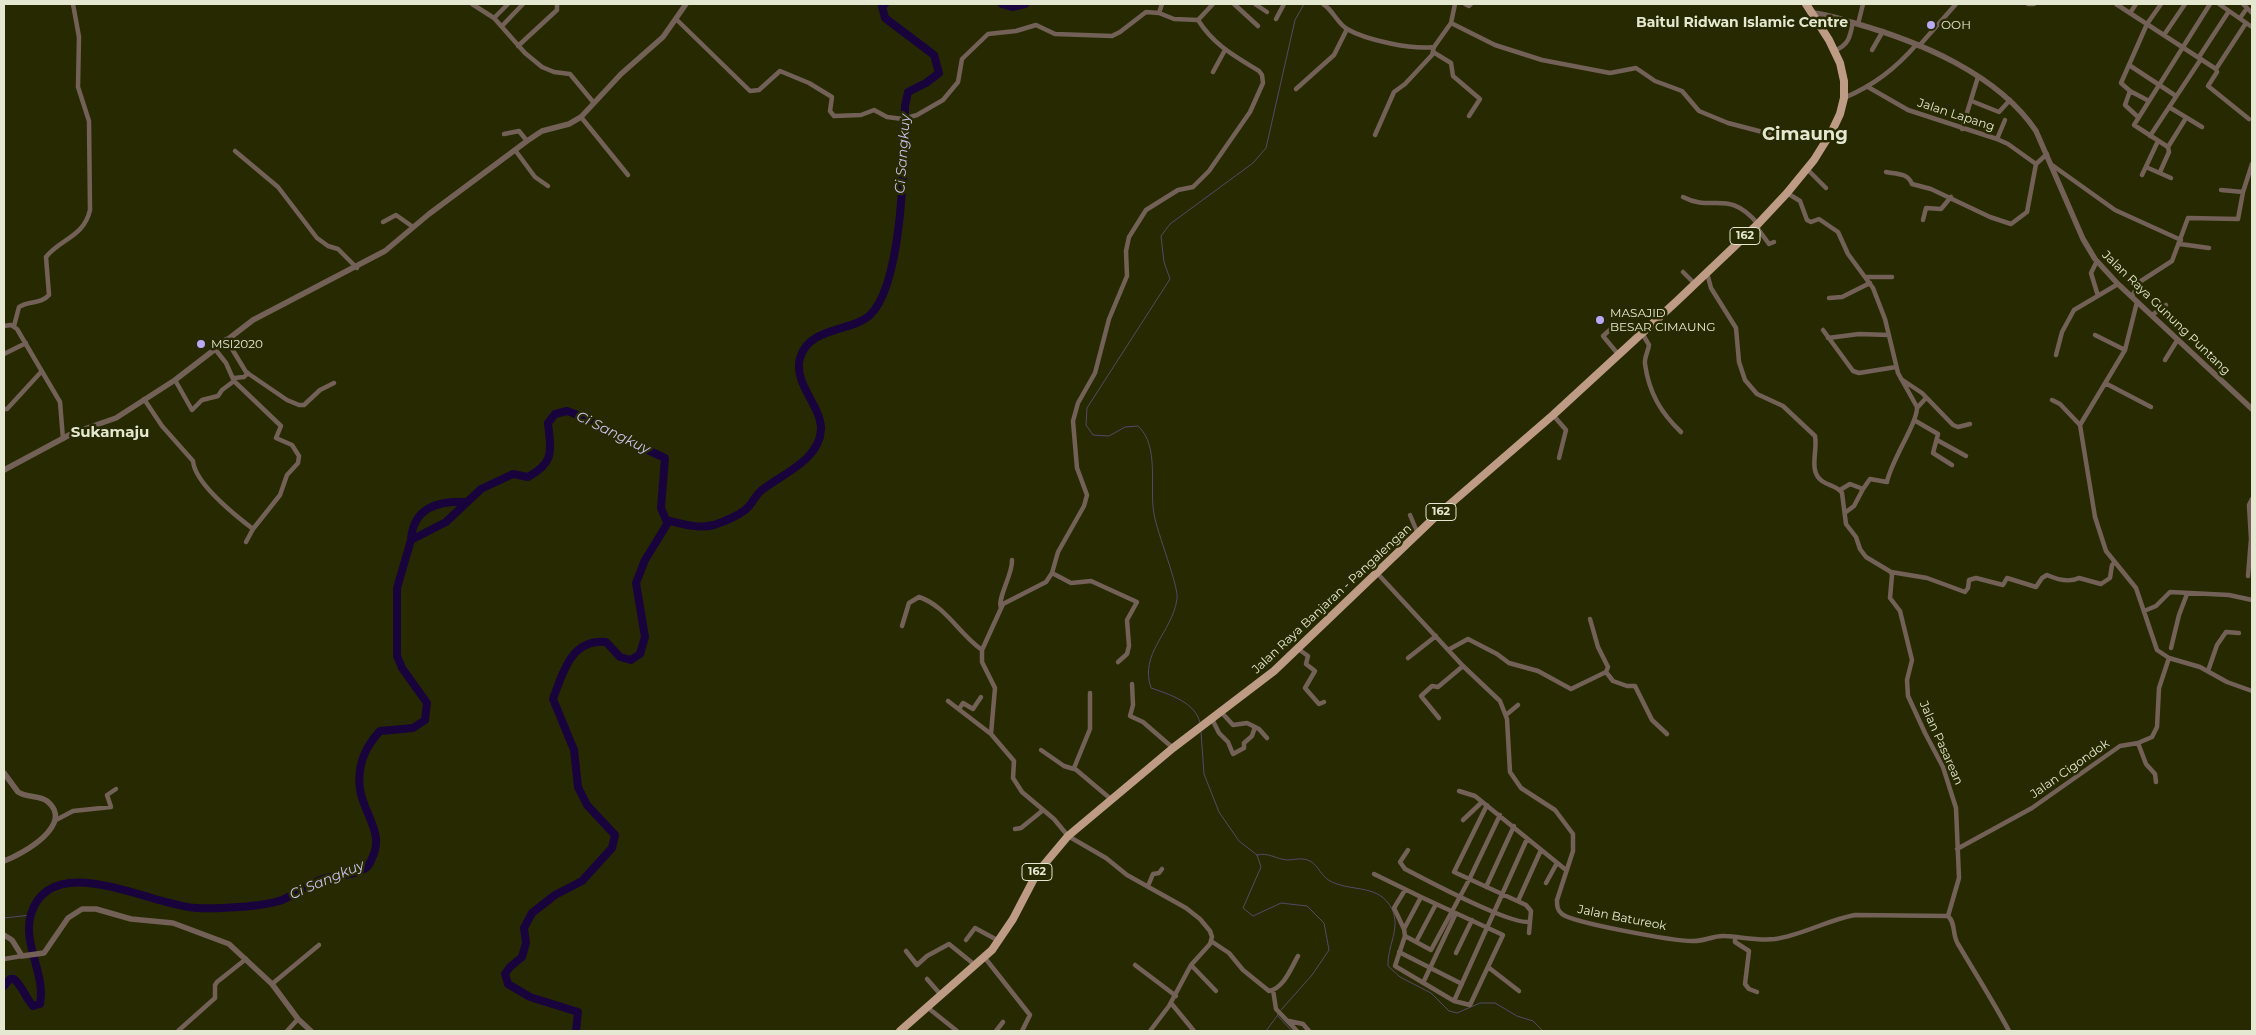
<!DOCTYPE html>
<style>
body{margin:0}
#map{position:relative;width:2256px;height:1035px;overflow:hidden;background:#272a00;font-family:Montserrat,sans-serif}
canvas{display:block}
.frame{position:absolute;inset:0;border:5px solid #e5e8d1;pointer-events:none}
</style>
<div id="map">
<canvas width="2256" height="1035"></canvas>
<div class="frame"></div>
</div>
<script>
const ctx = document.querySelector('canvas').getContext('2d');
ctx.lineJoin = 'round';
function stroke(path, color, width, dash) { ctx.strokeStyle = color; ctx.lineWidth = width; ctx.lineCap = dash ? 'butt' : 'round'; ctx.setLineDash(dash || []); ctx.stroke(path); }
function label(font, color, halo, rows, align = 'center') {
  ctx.font = font + ' Montserrat,sans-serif'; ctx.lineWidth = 5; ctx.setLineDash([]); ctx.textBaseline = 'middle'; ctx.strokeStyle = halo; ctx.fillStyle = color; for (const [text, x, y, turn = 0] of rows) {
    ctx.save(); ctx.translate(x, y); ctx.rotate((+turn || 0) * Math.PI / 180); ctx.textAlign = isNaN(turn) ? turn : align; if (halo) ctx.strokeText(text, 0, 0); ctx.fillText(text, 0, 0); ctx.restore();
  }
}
stroke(new Path2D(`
 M1200,723C1196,702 1168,694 1151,688C1139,653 1172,633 1177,599C1179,586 1157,533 1154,514C1149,488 1160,446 1138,426L1125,427L1109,436L1093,435L1086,425L1087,408L1170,279L1164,262L1161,236L1170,224L1253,163L1266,148L1295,20L1304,4
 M1201,732L1204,774L1219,812L1239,841L1257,855L1261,867L1243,908L1253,916L1281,903L1307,906L1324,923L1329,950L1312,975L1281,1010
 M1257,855C1268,852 1276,859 1287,860C1295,860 1302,857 1310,861C1319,866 1321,877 1332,882C1354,892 1379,884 1392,909C1401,929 1387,946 1388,966L1400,977L1431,993L1449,1011L1457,1013L1480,1003H1495L1517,1016L1533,1021L1543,1031
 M4,918L31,915
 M1279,1013L1277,1015L1292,1031
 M1266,1031L1277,1016`), '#564869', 1);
stroke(new Path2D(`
 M1002,4L1012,7L1025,4
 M411,540C413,508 438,500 467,502
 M4,986L10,979H14C23,987 25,997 33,1006L40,1004C46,974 22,944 31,914C52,848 152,906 196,908C216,909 263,907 282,900C296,894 309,884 323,879C337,875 355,876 367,867C369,865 371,861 372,858C385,833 363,813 360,789C357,767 365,747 380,731L413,728L425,720L427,703L402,668L397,656V588L411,540L446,522L481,489L513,474L528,477C555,462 551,451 548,423L555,414L567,411L586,418L617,436L665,458L661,508L666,520C682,524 697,529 714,525C723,522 737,516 745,510C752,505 755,495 762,490C782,474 820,460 821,429C821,405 793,384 800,358C809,327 850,332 869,316C904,285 904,152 905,106L908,92L926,83L939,73L934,55L885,18L882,6L885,4
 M576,1031L578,1012L530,997L508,984L505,974L510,967L522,957L526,943L524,928L532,913L555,895L582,881L612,848L615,835L587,805L578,787L574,750L553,699C563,672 571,639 606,642L620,657L631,660L640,654L645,637L636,583L645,560L669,521`), '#19033c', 8);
stroke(new Path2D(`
 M472,4L494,18L525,53L542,67L554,72L570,74L594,103
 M1234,4L1258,26
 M1255,4L1267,12
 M1323,4C1333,10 1337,23 1347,29C1366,40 1412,50 1434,47L1451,23L1495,45L1542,60L1610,73L1636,68L1655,81L1682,91L1699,111L1728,123L1778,136L1787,137L1813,131L1828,137
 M1465,4L1469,6L1471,4
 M2028,4H2034
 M2116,4L2216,69
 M2219,4L2252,27
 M2243,4L2252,13
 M1159,13L1162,4
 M2130,13L2136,4
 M494,18L508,4
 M2240,18L2245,11
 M676,19L750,91L759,90L780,71L809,83L832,97L830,111L834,116L861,115L874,110L887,117L903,119L917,115L943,100L958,82L962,59L988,34L1016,31L1036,25L1055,34L1112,36L1120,32L1146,12L1159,13L1174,19L1198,20L1213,4
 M1276,19L1284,4
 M1451,23L1455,4
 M2246,23L2216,69L2217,72L2208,86L2249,119
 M1858,24L1863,4
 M502,26L523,4
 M2164,35L2185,4
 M518,46L557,10V4
 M1919,46L1956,4
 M1872,50L1883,31
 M1834,51C1849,45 1850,37 1853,22
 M1433,52L1451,63L1453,76L1480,99L1469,116
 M2199,57L2229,11
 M2129,65L2176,96
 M1213,72L1225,50
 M1868,87L1908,110L1997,139L2008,144L2036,164
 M1296,89L1334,55L1347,29
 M2130,91L2149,101
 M1844,98C1874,85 1895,69 1916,45
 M1974,102L1999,112L2010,100
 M2169,107L2202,127
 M581,117L628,175
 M2138,117L2125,105L2130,91L2121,83L2147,24L2161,4
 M2186,118L2168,147L2134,125L2210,4
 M1962,129L1978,77
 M504,134L519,131L527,141
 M1375,135L1394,92L1405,84L1432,55L1434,47
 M2150,136L2201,59
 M1997,139L2005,120
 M515,150L535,177L548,186
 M235,151L278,187L317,238L328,246L338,249L357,268
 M2052,165L2115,210L2181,240
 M2146,167L2171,178
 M1807,169L1826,188
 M1886,172C1897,174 1908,173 1912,184L1931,189L1990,217L2011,224L2027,212L2036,164L2047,154
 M2160,172L2169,152L2168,147
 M2142,175L2158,141
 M2221,190L2243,192
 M1787,193L1800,201L1807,220L1811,222L1819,219L1838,232L1848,254L1873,288L1885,319L1898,373L1917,407C1918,422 1891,461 1887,482L1870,479L1863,489L1850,484L1840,490
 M1683,197C1713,213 1728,188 1758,224
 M1923,220L1926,208L1941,209L1951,197
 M383,222L396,215L413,227
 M1756,226L1769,244L1774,242
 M2180,244L2209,248
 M2097,261L2091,273L2098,296
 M1683,272L1695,284
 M1707,273L1711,288L1736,328L1739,362L1745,380L1757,394L1783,406L1815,436C1818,451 1808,471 1822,481C1829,486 1838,486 1842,493L1846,524L1856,537L1860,549L1866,557L1891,572L1892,575L1890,598L1900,611L1912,660L1907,680L1908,696L1925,733L1943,767L1956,808L1959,878L1948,916
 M1867,277H1892
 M2132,296L2141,281L2172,261L2188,218L2238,219L2243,192L2252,164
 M1829,298L1842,297L1870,283
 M2137,302L2125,350L2080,425L2095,517L2106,551L2136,588L2157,650L2169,658L2200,667L2227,682L2252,691
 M2152,315L2166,305
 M4,326L11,325L17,329L60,402L63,439
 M14,326L19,307C29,300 40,305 49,295L46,257C60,239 84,237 90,210L89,121L78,87L79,37L73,4
 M1613,327L1603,336L1618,354
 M1823,330L1853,371L1859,373L1896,367
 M1642,333L1649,345C1648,352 1644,358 1645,364C1649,393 1661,413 1681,432
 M2095,335L2125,350
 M1828,338L1859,334L1889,335
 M226,339L246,372L287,400L299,405H304L320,390L334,383
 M215,349L226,363L234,381L281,426L276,438L292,445L299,456L298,463L287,475L280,495L253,529L246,542
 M4,354L26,343
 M2056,355L2062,332L2074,310L2118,284
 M2165,360L2178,339
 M234,378L244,377L248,373
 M1901,379L1922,393L1953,425L1958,427L1970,424
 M175,380L192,410L202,400L218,396L222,390L234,381
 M2105,383L2151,407
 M144,399L162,426L193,461C195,484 236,516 253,529
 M2052,400L2060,404L2080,425
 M1917,408L1926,398
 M4,409H7L41,372
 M1553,415L1566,430L1559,458
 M1914,420L1938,434L1933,453L1952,465
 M1937,440L1966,456
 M1846,512L1854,506L1863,489
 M1410,515L1418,534
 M1891,572L1927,578L1965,592L1968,588L1969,580L1976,578L2003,585L2007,578L2036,587L2042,578L2047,575C2056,579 2069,583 2079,578L2101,584L2110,578L2112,565L2115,562
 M1052,573L1071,583L1091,581L1137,602L1127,620L1129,646L1127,654L1118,662
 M1377,573L1463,666L1500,701L1507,719L1510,772L1521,788L1555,810L1573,834V851L1557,900C1557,906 1557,910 1562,914C1573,923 1674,941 1692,941C1704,942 1713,935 1725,936C1742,937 1758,941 1775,939C1803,935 1827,920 1855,915L1948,916
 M2248,576L2251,539L2249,505L2252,499
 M1001,608C997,598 1013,574 1012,560
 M2144,611L2156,606L2170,592L2229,595L2252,600
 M1590,619L1598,647L1608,667L1606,672
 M902,626L909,603L919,597C946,606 959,634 982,650
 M1297,648L1308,656L1306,664L1315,671L1305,688L1319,704L1324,702
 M2171,648L2179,615L2187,594
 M1448,650L1468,639L1497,654L1509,663L1538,671L1571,689L1606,672L1613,681L1627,686H1635L1652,720L1667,734
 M1408,658L1436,636
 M2208,671L2217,645L2226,632L2239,633
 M1132,684L1133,705L1130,716L1143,722L1173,748
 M1090,693V729L1074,768L1112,800
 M948,701L991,734
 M959,709L963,703L973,709L981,697
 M1222,713L1233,725L1247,723L1259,729L1267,738
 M1506,715L1518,705
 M1439,718L1421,696L1432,686L1438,687L1463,666
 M1212,719L1219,733L1228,742L1233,754L1244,748V743L1252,736L1255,727
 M2138,743L2146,764L2155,774L2156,782
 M1041,750L1064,766L1074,769
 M1459,791L1475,796L1566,870
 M1487,805L1454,872L1526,905L1531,911L1529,933
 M56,820L73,811L111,807L107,795L116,789
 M1463,820L1482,802
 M1015,829L1021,828L1042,811
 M1957,849L2032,808L2120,746L2138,743L2152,737L2157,727L2159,688L2169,658
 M1408,850L1400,862L1405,869C1422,878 1518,929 1530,921
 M1374,874L1421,897
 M1546,883L1557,863
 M1148,886L1153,874L1159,873L1162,869
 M1486,887L1514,826
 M1421,897L1503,935L1470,1005L1454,1001L1395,966L1405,936L1404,929Z
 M1518,901L1541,850
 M1948,916C1956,923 1952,935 1958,944C1975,973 1993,1001 2009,1031
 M1404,929L1394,908L1405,890
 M1405,936L1431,950L1469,880L1500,815
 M1735,937V942L1749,951L1745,984L1749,989L1757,992
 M966,940L975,928L999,941
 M1211,941L1229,953L1243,970L1269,991C1284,988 1291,968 1298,956
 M1416,942L1436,904
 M906,951L917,965L927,956L949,944L975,965
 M1399,952L1462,984
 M1456,953L1472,920
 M985,958L1030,1015L1022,1031
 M4,959L22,956
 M1135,965L1176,996
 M1191,965L1216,991
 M1488,967L1519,991
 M927,979L941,995
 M1423,983L1456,913
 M272,984L319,945
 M1273,990L1276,1009L1297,1031
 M1454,1001L1527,839
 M1171,1003L1194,1031
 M927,1007L957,1031
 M1289,1021L1303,1024L1309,1031
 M178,1031L215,998V985L217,982L246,959
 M287,1031L298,1019
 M996,1031L1003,1022
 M1150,1031L1169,1006L1191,965L1210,944L1212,937L1210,931L1200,919L1186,908L1127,875L1106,858L1068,836L1054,819L1022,792L1013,778L1014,761L991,734L995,688L982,662V650L1003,604L1046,582L1052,573L1058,552L1084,506L1087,495L1077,468L1073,421L1078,403L1095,373L1109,319L1127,276L1126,251L1129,237L1146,210L1178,190L1193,187L1209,171L1250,112L1263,83L1262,75L1259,71C1233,55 1214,45 1198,20`), '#736157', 4.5);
stroke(new Path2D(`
 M1813,13C1827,14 1840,19 1854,23C1918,41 1998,74 2036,131L2083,239L2095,259L2118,284L2252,409
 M4,470L73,433L116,418L175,380L253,320L385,251L429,214L527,141L542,131L569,124L581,117L621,74L663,37L686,4
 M4,773L18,792C27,798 39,795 47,801C76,824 23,854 4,861
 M4,935L12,940L22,956L44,953L68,918L82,909H96L131,919L173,923L229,944L272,984L298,1019L311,1031`), '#736157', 5.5);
stroke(new Path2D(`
 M900,1031L992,950L1013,919L1037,873L1068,836L1173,748L1274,671L1434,518L1553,415L1677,301L1758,224L1787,193L1814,160L1832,131L1840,114L1844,98V81L1840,63L1829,40L1806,4`), '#be9b85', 8);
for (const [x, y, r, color] of [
 [1931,25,5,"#baaaf6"],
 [1600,320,5,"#baaaf6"],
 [201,344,5,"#baaaf6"]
]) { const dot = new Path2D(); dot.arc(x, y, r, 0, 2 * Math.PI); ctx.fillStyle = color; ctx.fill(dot); stroke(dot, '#272a00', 2); }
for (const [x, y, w] of [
 [1745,236,30],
 [1441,512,30],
 [1037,872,30]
]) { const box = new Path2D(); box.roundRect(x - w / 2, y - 8.5, w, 17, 4); ctx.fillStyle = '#272a00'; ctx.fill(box); stroke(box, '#e5e8d1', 1); }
label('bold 11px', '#e5e8d1', null, [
 ["162",1745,236],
 ["162",1441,512],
 ["162",1037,872]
]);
label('12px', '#e5e8d1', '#272a00', [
 ["OOH",1941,25],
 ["MASAJID",1610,313],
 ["BESAR CIMAUNG",1610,327],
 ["MSI2020",211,344]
], 'left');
label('12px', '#e5e8d1', '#272a00', [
 ["Jalan Lapang",1956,115,18],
 ["Jalan Raya Gunung Puntang",2166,313,44],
 ["Jalan Raya Banjaran - Pangalengan",1332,599,-43],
 ["Jalan Pasarean",1941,743,66],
 ["Jalan Cigondok",2070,769,-35],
 ["Jalan Batureok",1622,918,11]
]);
label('bold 14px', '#e5e8d1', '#272a00', [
 ["Baitul Ridwan Islamic Centre",1742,23]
]);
label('italic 14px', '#cbc3ef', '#272a00', [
 ["Ci Sangkuy",903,154,-86],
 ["Ci Sangkuy",613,433,26],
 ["Ci Sangkuy",327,880,-23]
]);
label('bold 15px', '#e5e8d1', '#272a00', [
 ["Sukamaju",110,433]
]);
label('bold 18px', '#e5e8d1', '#272a00', [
 ["Cimaung",1805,135]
]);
</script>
